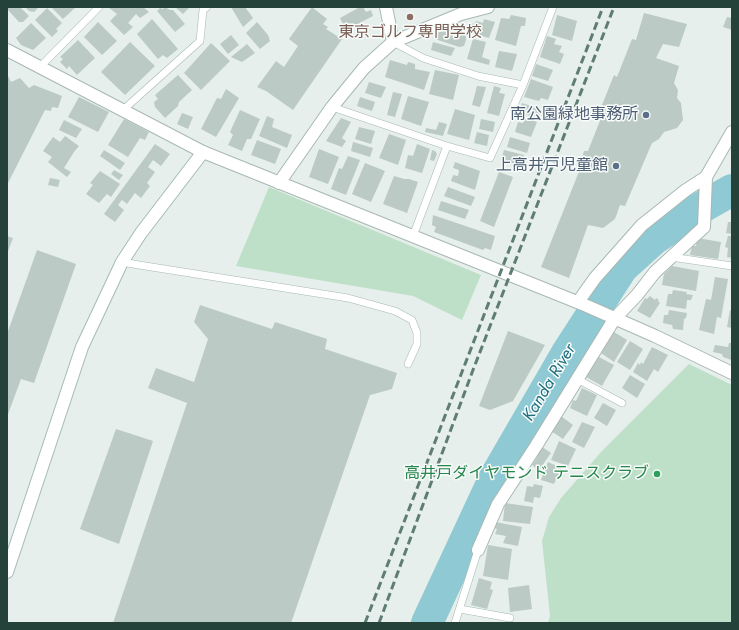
<!DOCTYPE html>
<meta charset="utf-8">
<style>
body{margin:0}
#map{position:relative;width:739px;height:630px;overflow:hidden;background:#e6efeb;font-family:Jost,sans-serif}
canvas{display:block}
.frame{position:absolute;inset:0;border:8px solid #24423a;pointer-events:none}
</style>
<div id="map">
<canvas width="739" height="630"></canvas>
<div class="frame"></div>
</div>
<script>
const ctx = document.querySelector('canvas').getContext('2d');
ctx.lineJoin = 'round';
function paint(path, color) { ctx.fillStyle = color; ctx.fill(path, 'evenodd'); }
function stroke(path, color, width, dash) { ctx.strokeStyle = color; ctx.lineWidth = width; ctx.lineCap = dash ? 'butt' : 'round'; ctx.setLineDash(dash || []); ctx.stroke(path); }
function label(font, color, halo, rows, align = 'center') {
  ctx.font = font + ' Jost,"Noto Sans JP",sans-serif'; ctx.lineWidth = 3; ctx.setLineDash([]); ctx.textBaseline = 'middle'; ctx.strokeStyle = halo; ctx.fillStyle = color; for (const [text, x, y, turn = 0] of rows) {
    ctx.save(); ctx.translate(x, y); ctx.rotate((+turn || 0) * Math.PI / 180); ctx.textAlign = isNaN(turn) ? turn : align; if (halo) ctx.strokeText(text, 0, 0); ctx.fillText(text, 0, 0); ctx.restore();
  }
}
paint(new Path2D(`
 M269,187L481,275L462,320L413,296L236,266Z
 M689,364L732,385V623H548L550,616L542,541L549,517L561,498L602,451Z`), '#bfe0c8');
stroke(new Path2D(`
 M427,623L494,479L567,353L622,268L654,239L695,211L732,190`), '#8ec9d4', 32);
paint(new Path2D(`
 M8,7H20L29,16L23,22H19L7,9Z
 M25,7H39L34,12L29,11Z
 M51,7H76L63,19Z
 M108,7H143L149,12L140,18L136,14L128,23L133,27L124,35L110,21L117,14Z
 M165,7L170,10H173L185,24L175,32L157,11L160,8L163,9Z
 M175,7H190L183,14Z
 M231,7H245L253,18L243,27Z
 M312,7L327,19L323,24L328,27L326,29L342,39L293,110L266,91L257,87L276,61L284,67L298,46L289,39Z
 M360,7H363L366,12L371,10L373,16L346,30L340,18Z
 M47,8L62,23L56,29L58,31L52,37L35,20Z
 M644,13L687,24L679,47L663,44L656,58L679,66L674,83L678,90L677,98L681,103L683,120L677,128L664,132L659,139L652,143L625,206L620,205L615,219L603,228L588,225L569,278L541,267L582,164L581,161L584,151H588L605,108L602,105L614,75L617,77L632,39L636,40Z
 M511,15L526,18L525,26H521L516,46L495,40L501,18L509,19Z
 M557,15L577,21L572,41L552,35Z
 M727,17L732,18V30L723,27Z
 M152,19L178,49L167,58L163,55L158,59L137,34Z
 M484,19L495,22L489,38L467,32L469,23L474,24L476,21L483,23Z
 M98,22L117,41L102,55L84,37Z
 M257,22L268,35L270,41L260,49L246,33Z
 M31,23L46,38L33,50L21,45L16,38Z
 M447,30L466,35V40L464,46L459,47L435,39L436,33Z
 M231,35L239,45L228,54L220,44Z
 M547,36L556,39L554,44L562,46L559,52L564,54L560,64L540,57Z
 M473,39L486,42L482,57L490,60L489,65L467,59Z
 M78,40L95,58L77,75L69,66L67,69L60,62L63,59L60,57Z
 M130,42L155,66L125,95L101,72Z
 M433,42L455,48L451,56L431,50Z
 M211,43L230,61L201,90L184,73Z
 M247,44L255,53L242,62L231,57Z
 M499,51L517,54L512,71L495,67Z
 M390,60L407,65L408,62L415,64V69L430,72L424,90L385,77Z
 M536,64L553,70L548,81L532,76Z
 M435,70L459,75L453,100L429,94Z
 M7,74L11,82L20,78L29,88L34,85L62,96L58,108L52,107L51,111L45,110L7,185Z
 M178,75L192,90L179,102L178,106L165,118L155,107L154,102L158,99L155,95Z
 M531,79L553,87L548,100L541,98L539,101L524,97Z
 M369,82L386,87L381,98L365,93Z
 M477,86L486,87L480,107L472,105Z
 M494,86L501,88L499,93L505,94L499,116L487,113Z
 M226,89L239,98L216,137L201,129L217,98L221,99Z
 M393,92L402,94L395,117L387,115Z
 M408,96L429,102L421,126L401,119Z
 M79,97L109,112L98,132L68,117Z
 M360,97L375,102L372,111L357,106Z
 M522,103L542,110L538,119L519,112Z
 M455,109L475,115L469,140L447,134Z
 M240,110L260,119L251,139H247L242,151L228,145L233,135L230,132Z
 M182,113L193,117L188,129L177,124Z
 M267,116L274,119L272,127L292,135L287,148L259,136Z
 M341,118L351,122L342,138L346,141L342,147L326,141Z
 M525,118L537,122L531,137L515,132L518,122L523,123Z
 M124,119L149,132L145,140L140,138L128,157L108,145Z
 M481,119L495,122L493,132L479,129Z
 M64,120L82,129L76,138L59,130Z
 M439,122L447,124L443,136L425,132L426,128L436,130Z
 M359,127L375,131L371,144L355,139Z
 M477,132L489,135L487,146L474,143Z
 M389,134L406,140L398,165L379,158Z
 M65,136L79,146L74,152L64,168L71,172L67,177L48,162L52,157L43,151L53,137L60,142Z
 M510,137L530,143L527,153L507,147Z
 M257,140L281,149L275,164L251,155Z
 M353,142L373,148L370,157L351,151Z
 M155,144L170,154L161,166L153,160L148,167L155,172L147,183L150,186L141,198L135,193L127,204L122,200L118,205L124,210L115,222L104,214Z
 M417,144L430,149L422,173L405,168L408,155L413,156Z
 M319,149L339,157L328,184L309,177Z
 M104,150L125,163L120,170L100,156Z
 M432,150L435,151L437,154L434,161L430,160Z
 M504,150L524,155L521,166L501,160Z
 M348,156L360,160L346,195L331,189L339,168L342,169Z
 M455,162L480,171L475,190L451,181L453,175L458,176L459,170L453,168Z
 M365,163L385,171L371,202L352,194Z
 M114,170L123,175L119,180L111,174Z
 M100,171L120,184L111,197L107,194L99,203L86,194L93,185L90,183Z
 M499,172L513,177L494,227L480,221Z
 M394,176L404,179H409L418,182L407,213L383,204Z
 M50,178L60,180L58,187L48,185Z
 M448,187L475,197L471,206L444,196Z
 M441,201L469,210L465,219L438,210Z
 M433,215L495,236L491,250L485,248L483,250L434,232L436,227L432,225Z
 M728,222H732V234L726,233Z
 M7,236L13,238L7,254Z
 M728,236H732V258L727,257L728,248L725,247Z
 M697,238L721,242L718,259L690,255L692,246H696Z
 M37,250L76,264L34,383L21,379L7,417V334Z
 M672,266L699,271L696,291L662,285L664,274Z
 M715,277L728,279L721,318L717,317L714,334L699,330L706,299L711,300Z
 M673,290L687,292L686,294L693,295L691,300H687L686,309L666,306L668,294H672Z
 M650,296L655,300L656,298L659,300L658,301L660,303L650,318L637,311L645,298L647,299Z
 M200,305L272,329L275,322L327,339L325,349L397,373L392,389L370,395L291,623H113L187,403L148,388L156,368L194,382L208,339L194,322Z
 M669,310L687,313L686,318L684,319L683,330L673,329L672,325L663,323L664,315H668Z
 M730,310L732,311V328L727,327Z
 M508,331L545,345L513,401L490,410L479,406Z
 M614,332L627,340L614,362L601,353Z
 M630,341L643,349L630,370L617,362Z
 M729,343H732L731,360L723,357L722,354L713,352L715,345L728,347Z
 M652,347L668,355L658,372L654,369L647,381L633,372L638,363L640,365L641,362L643,364Z
 M597,356L614,365L602,386L586,377Z
 M630,375L645,384L637,398L622,388Z
 M582,388L597,395L587,416L570,408L573,400L576,401Z
 M603,403L616,410L607,426L594,418Z
 M561,416L573,425L563,439L551,431Z
 M582,422L595,427L584,448L572,442Z
 M116,429L153,441L119,544L80,529Z
 M559,441L576,449L568,466L551,460Z
 M541,446L551,453L539,470L532,465L538,456L535,454Z
 M548,462L561,468L554,484L541,480Z
 M534,484L543,486L540,498L534,497L533,503L524,501L527,486L533,487Z
 M505,503L533,507L530,524L503,521Z
 M495,522L522,527L518,546L503,543L506,536L495,534L497,529L494,528Z
 M488,545L512,549L508,580L483,576Z
 M479,578L492,582L490,589L493,590L487,609L471,605Z
 M529,585L532,609L510,612L508,588Z`), '#bbcac4');
const lane = new Path2D(`
 M393,42L423,58L478,76L523,85
 M40,67L99,7
 M332,107L447,146L490,158L523,85L553,7
 M123,110L200,41L203,10L207,7
 M413,236L447,146
 M671,257L732,266
 M122,262L139,265L348,298L395,311L412,320L417,333V344L408,364
 M577,379L622,403
 M460,609L510,618
 M455,623L478,550`);
const street = new Path2D(`
 M386,7L393,42
 M7,50L203,152L587,306L655,336L732,373
 M279,183L332,107L364,68L393,42L461,14L488,7
 M578,302L595,278L642,225L686,190L706,177L732,132
 M478,550L498,504L536,446L615,318L637,295L655,272L704,227L706,177`);
const secondary = new Path2D(`
 M7,572L82,347L122,262L141,233L203,152`);
stroke(lane, '#a8b8b2', 8);
stroke(street, '#a8b8b2', 14);
stroke(secondary, '#a4bbb3', 14);
stroke(lane, '#fff', 7);
stroke(street, '#fff', 12);
stroke(secondary, '#fff', 12);
stroke(new Path2D(`
 M365,623L603,7
 M379,623L473,370L614,7`), '#5f7d75', 3, [8, 4]);
for (const [x, y, r, color] of [
 [410,17,4,"#8d6e63"],
 [646,115,4,"#5c6f8a"],
 [616,166,4,"#5c6f8a"],
 [657,474,4,"#2e9e5b"]
]) { const dot = new Path2D(); dot.arc(x, y, r, 0, 2 * Math.PI); ctx.fillStyle = color; ctx.fill(dot); stroke(dot, '#f7fbf9', 1.5); }
label('16px', '#785e54', '#f7fbf9', [
 ["東京ゴルフ専門学校",410,33]
]);
label('16px', '#4e5e75', '#f7fbf9', [
 ["南公園緑地事務所",638,115],
 ["上高井戸児童館",608,166]
], 'right');
label('16px', '#27864d', '#f7fbf9', [
 ["高井戸ダイヤモンド テニスクラブ",649,474]
], 'right');
label('italic 17px', '#1c6f80', '#f7fbf9', [
 ["Kanda River",550,383,-59]
]);
</script>
